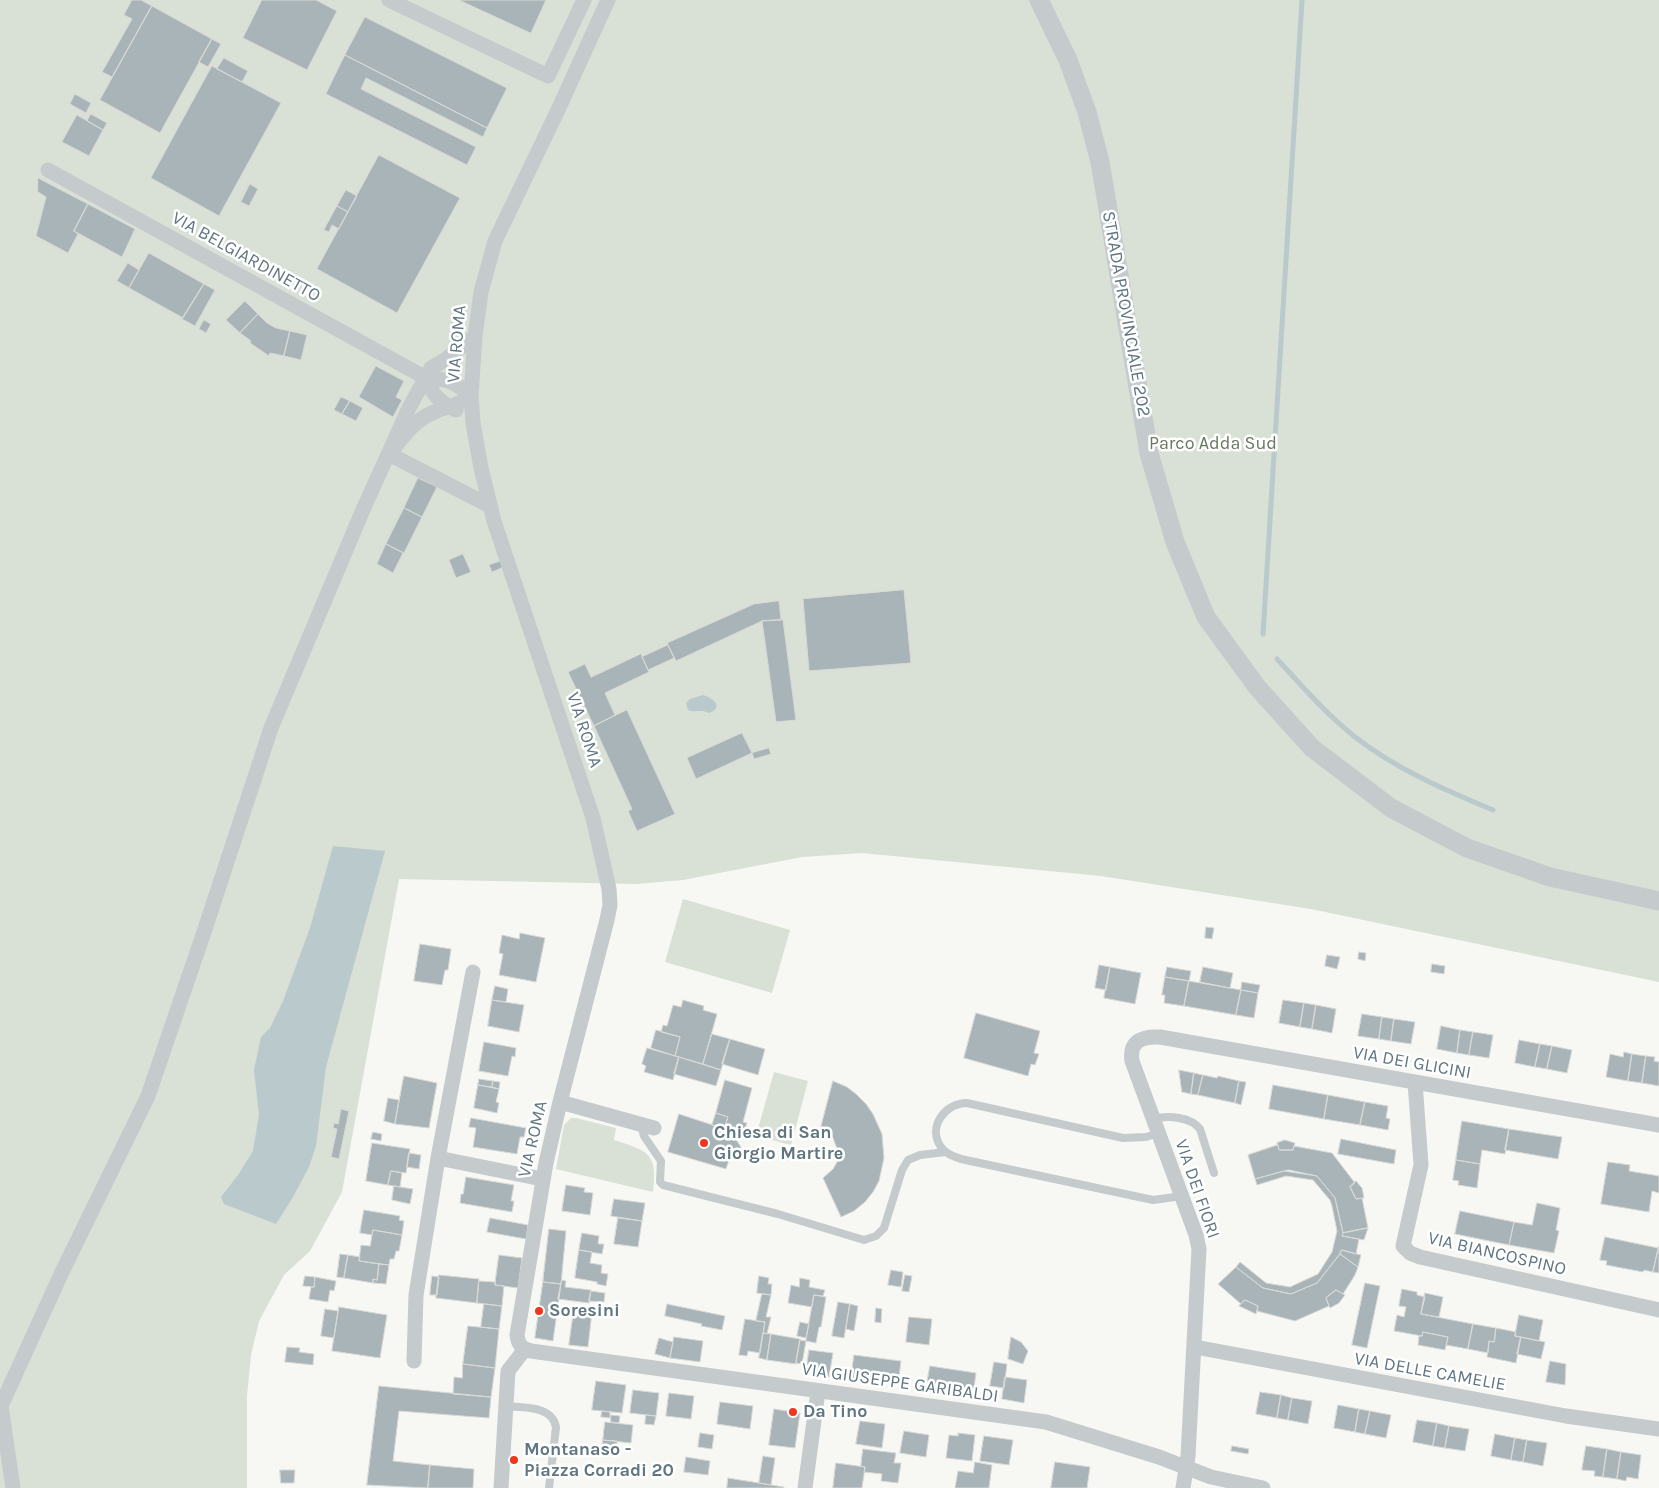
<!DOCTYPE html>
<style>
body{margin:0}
canvas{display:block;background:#f7f7f4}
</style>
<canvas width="1659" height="1488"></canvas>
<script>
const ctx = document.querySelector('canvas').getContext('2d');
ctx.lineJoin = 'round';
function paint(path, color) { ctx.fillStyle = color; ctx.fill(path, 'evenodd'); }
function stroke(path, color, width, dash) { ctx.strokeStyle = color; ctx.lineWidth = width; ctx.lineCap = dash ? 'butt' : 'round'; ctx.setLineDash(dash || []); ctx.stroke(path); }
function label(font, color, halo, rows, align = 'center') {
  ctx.font = font + ' Karla,sans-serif'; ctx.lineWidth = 5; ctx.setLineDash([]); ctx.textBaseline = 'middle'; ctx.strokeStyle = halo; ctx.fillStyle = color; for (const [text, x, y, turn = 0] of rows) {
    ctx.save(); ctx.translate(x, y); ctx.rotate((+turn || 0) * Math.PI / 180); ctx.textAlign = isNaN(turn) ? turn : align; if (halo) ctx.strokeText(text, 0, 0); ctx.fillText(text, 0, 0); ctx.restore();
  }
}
paint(new Path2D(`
 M0,0H1659V982L1311,909L1101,876L862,853L802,857L683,880L636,884L399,879L342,1192L310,1251L284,1275L259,1321L251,1355L247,1396V1488H0Z
 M683,899L790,930L772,993L665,962Z
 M774,1072L808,1081L791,1145L756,1136Z
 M571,1118H576L616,1128L614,1140C648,1151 658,1153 653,1192L556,1169L564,1125Z`), '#d9e0d5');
paint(new Path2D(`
 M703,695C714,698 724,708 709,713C700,709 695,713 688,710L686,703L690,699Z
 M333,846L385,851L326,1067L316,1146L309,1167L293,1197L276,1224L224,1204L221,1197L238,1175L253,1151L259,1115L254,1070L261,1037L270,1028L283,1001L310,928Z`), '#bac9cb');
stroke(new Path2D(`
 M1263,634L1302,0
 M1277,659C1302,686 1326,714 1355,737C1396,769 1445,790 1493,810`), '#bac9cb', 5);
const building = new Path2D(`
 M132,0H141L152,6L112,77L102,72L132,19L124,15Z
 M262,0H316L337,11L307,70L243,38Z
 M459,0H546L531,33Z
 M152,6L212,39L160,133L100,100Z
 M365,17L507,88L487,128L345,55Z
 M212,39L221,44L208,67L199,62Z
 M345,55L487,128L483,137L366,78L361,89L476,147L467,165L326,94Z
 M224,58L248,71L242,82L217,69Z
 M212,66L281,103L219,216L151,178Z
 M75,94L91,103L86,113L70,104Z
 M91,114L107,123L103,130L87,121Z
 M77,115L103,130L89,156L62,142Z
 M379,155L460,198L397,313L317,269Z
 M38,178L88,204L74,231L78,234L68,253L36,236L46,197L38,192Z
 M250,184L258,189L249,206L241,202Z
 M346,190L357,196L348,212L337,206Z
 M88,204L135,229L122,257L74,231Z
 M337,206L348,212L339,229L332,225L329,232L324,230Z
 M149,253L204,284L183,318L129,288Z
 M128,263L139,270L129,288L117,281Z
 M204,284L215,290L195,326L182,319Z
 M245,301L258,314L240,333L226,320Z
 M258,314L267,323L276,328L290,331L284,356L270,353L269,356L250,343L251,341L240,333Z
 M204,320L211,324L206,333L199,329Z
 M290,331L307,335L301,360L284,356Z
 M376,366L404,381L396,397L402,400L393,417L359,397Z
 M341,397L350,401L342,414L334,410Z
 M350,401L363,408L356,421L342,414Z
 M418,478L437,487L422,517L404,508Z
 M404,508L422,517L404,553L386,544Z
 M386,544L403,553L393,573L377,564Z
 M463,554L471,572L456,578L449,560Z
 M501,561L504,567L492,572L489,565Z
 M904,590L911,663L809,671L803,599Z
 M779,601L781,620L762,621L676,661L667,643L754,604Z
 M783,620L796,720L776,722L762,621Z
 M668,645L674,658L648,670L642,657Z
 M641,654L649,672L605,693L615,715L594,726L568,672L585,664L591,677Z
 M627,710L675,814L637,831L628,811L632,809L594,726Z
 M742,733L752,753L696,779L687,758Z
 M769,748L771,754L754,759L752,753Z
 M1206,927L1214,928L1212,939L1205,938Z
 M520,933L545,938L536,982L499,975L503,954L499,953L502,935L519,939Z
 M420,944L451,949L448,970H445L442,985L414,981Z
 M1359,952L1366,953L1365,961L1358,959Z
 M1327,955L1340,957L1337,969L1325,966Z
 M1432,964L1445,966L1444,974L1431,972Z
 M1099,965L1110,967L1106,990L1095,988Z
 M1110,967L1141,973L1135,1004L1104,998Z
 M1167,967L1191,971L1189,981L1165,977Z
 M1203,967L1233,973L1230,988L1200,982Z
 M1165,977L1189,981L1184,1006L1164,1003L1165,995H1162Z
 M1189,981L1241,990L1236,1015L1184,1006Z
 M1242,982L1260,985L1258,993L1241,990Z
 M495,986L508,989L506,1002L492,1000Z
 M1241,990L1258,993L1254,1018L1236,1015Z
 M492,1000L524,1005L519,1032L488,1026Z
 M683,1000L704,1006L703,1010L717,1014L703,1064L675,1056L680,1037L661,1032L663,1025L667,1026L673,1005L681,1007Z
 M1283,1000L1304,1003L1300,1027L1279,1023Z
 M1304,1003L1316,1005L1312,1029L1300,1027Z
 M1316,1005L1336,1009L1332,1033L1312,1029Z
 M976,1013L1040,1031L1034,1053L1039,1054L1035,1065L1031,1064L1028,1076L964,1058Z
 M1362,1014L1382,1017L1379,1039L1358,1036Z
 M1382,1017L1394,1019L1391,1041L1379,1039Z
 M1394,1019L1415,1022L1411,1044L1391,1041Z
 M1441,1026L1460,1030L1457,1053L1437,1049Z
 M656,1030L680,1037L675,1056L651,1048Z
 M1460,1030L1473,1032L1469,1055L1457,1053Z
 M1473,1032L1493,1035L1489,1058L1469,1055Z
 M712,1034L730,1039L721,1070L703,1064Z
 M730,1039L765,1049L758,1075L722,1064Z
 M1519,1040L1540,1044L1535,1067L1515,1063Z
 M484,1042L516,1048L515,1057L512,1056L508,1076L479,1071Z
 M1540,1044L1552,1046L1547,1069L1535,1067Z
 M1552,1046L1572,1050L1567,1073L1547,1069Z
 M647,1048L679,1057L673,1080L644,1072L646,1066L642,1064Z
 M1624,1052L1632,1054L1628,1081L1606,1077L1610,1054L1623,1057Z
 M1632,1054L1646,1056L1642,1083L1628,1081Z
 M1646,1056L1655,1057L1654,1061L1659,1062V1086L1642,1083Z
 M679,1057L721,1070L716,1086L674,1074Z
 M1179,1070L1194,1073L1191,1094L1182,1092Z
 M1194,1073L1203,1075L1198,1095L1191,1094Z
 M1203,1075L1217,1078L1218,1076L1239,1081L1235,1103L1198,1095Z
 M404,1076L437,1083L429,1128L395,1124Z
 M479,1079L493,1081L492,1087L478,1085Z
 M725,1080L752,1088L743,1122L747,1123L743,1135L724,1129L728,1117L716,1113Z
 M493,1081L500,1082L499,1089L492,1087Z
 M833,1081L847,1087L856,1094L866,1104L873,1114L882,1134L884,1158L879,1181L873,1192L865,1202L854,1211L841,1217L823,1178L833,1169L837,1162L839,1154L833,1138L827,1131L821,1127Z
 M1239,1081L1246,1082L1241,1105L1235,1103Z
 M478,1085L499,1089L496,1102L499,1103L497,1113L474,1108Z
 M1273,1085L1328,1095L1324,1119L1269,1109Z
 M1328,1095L1365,1102L1360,1125L1324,1119Z
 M388,1098L399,1100L395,1124L384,1121Z
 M1365,1102L1388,1106L1386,1118L1390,1119L1388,1130L1360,1125Z
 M341,1109L349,1111L339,1159L331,1157L337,1129L333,1128L334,1123L338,1124Z
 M716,1113L728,1117L724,1129L712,1125Z
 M679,1114L737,1133L735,1138L741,1147L738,1155L729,1160L726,1169L668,1152Z
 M471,1118L526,1128L524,1137H520L517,1154L473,1147L476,1128L469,1127Z
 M1462,1121L1509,1129L1505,1154L1482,1150L1480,1164L1456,1160Z
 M1509,1129L1562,1137L1558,1159L1505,1150Z
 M373,1132L382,1134L381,1141L371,1139Z
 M1341,1139L1396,1150L1394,1164L1338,1154Z
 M1285,1140L1295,1143L1293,1150H1279L1277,1143Z
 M372,1143L410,1149L406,1173L391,1171L388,1185L366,1181Z
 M1278,1145L1279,1150H1293L1294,1146L1332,1153L1355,1183L1350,1187L1356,1199L1362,1198L1368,1228L1343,1233L1335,1198L1317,1176L1284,1171L1255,1179L1248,1155Z
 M409,1153L421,1155L419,1169L407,1167Z
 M1456,1160L1480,1164L1477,1188L1458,1185L1459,1181L1453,1180Z
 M1608,1162L1630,1165L1629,1171L1659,1176V1193L1652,1191L1649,1212L1601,1204Z
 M1289,1170L1317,1176L1335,1198L1343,1233L1342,1236L1359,1239L1356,1254L1342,1250L1340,1254L1317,1283L1291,1294L1263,1288L1236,1267L1240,1262L1266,1283L1290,1287L1318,1274L1332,1252L1337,1231L1332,1206L1330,1200L1313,1180L1286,1176L1257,1185L1255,1179L1284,1171Z
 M391,1171L402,1173L400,1187L388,1185Z
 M466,1177L514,1185L511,1201H514L512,1212L460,1203L461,1194H463Z
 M1356,1181L1362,1188L1364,1198L1356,1199L1350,1187Z
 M566,1185L585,1188L584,1192L593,1193L590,1215L562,1211Z
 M394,1186L413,1189L410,1204L392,1200Z
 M614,1199L645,1203L642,1221L611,1216Z
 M1537,1203L1560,1208L1556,1230L1559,1231L1554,1253L1509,1245L1514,1222L1532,1225Z
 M364,1210L400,1216L399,1220L404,1221L402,1235L373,1230L372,1235L360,1233Z
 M1460,1211L1514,1222L1509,1245L1455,1234Z
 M490,1218L528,1225L526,1239L487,1232Z
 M618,1218L642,1221L638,1247L614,1244Z
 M1368,1228L1364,1240L1342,1236L1343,1233Z
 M549,1229L566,1231L561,1284L543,1282Z
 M373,1230L402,1235L399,1251H396L394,1259H390L389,1265L359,1261L361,1245L370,1246Z
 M582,1233L599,1236L598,1244H604L602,1254L579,1250Z
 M1605,1237L1658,1248L1653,1272L1644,1270L1643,1272L1606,1265L1607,1261L1600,1260Z
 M1659,1246V1273L1653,1272Z
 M579,1250L592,1252L590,1263L602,1265L601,1273L608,1274L606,1286L597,1284V1282L575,1278Z
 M1342,1250L1361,1255L1358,1267L1340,1254Z
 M340,1254L348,1255L344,1278L337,1277Z
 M1340,1254L1358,1267L1355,1275L1343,1294L1336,1290L1326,1298L1329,1306L1295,1321L1257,1311L1258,1306L1245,1300L1241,1304L1218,1284L1236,1267L1263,1288L1291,1294L1317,1283Z
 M348,1255L360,1257L359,1261L379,1264L377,1280L373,1279V1283L344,1278Z
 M499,1255L522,1258L518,1288L495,1285Z
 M379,1264L389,1265L386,1284L373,1283V1279L377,1280Z
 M891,1270L903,1272L901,1287L888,1285Z
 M439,1275L479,1279L477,1303L436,1298Z
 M905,1275L912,1276L909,1292L902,1291Z
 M305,1276L315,1277L314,1287L303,1286Z
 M432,1276L439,1277L437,1295H430Z
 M759,1276L769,1278L768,1284H772L771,1295L757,1293Z
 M315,1277L336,1281L334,1291L330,1290L328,1302L309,1299L311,1287H314Z
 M800,1278L810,1280L809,1287L825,1290L823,1296L814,1295L812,1307L788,1303L791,1285L799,1287Z
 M562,1280L566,1281L565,1287L591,1290L589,1303L558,1299Z
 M479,1281L495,1282V1285L504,1286L502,1306L477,1303Z
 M543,1282L561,1284L553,1341L535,1338Z
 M1365,1283L1380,1286L1367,1348L1352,1345Z
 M1402,1289L1417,1292V1295L1425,1297L1421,1314L1473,1324L1468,1349L1446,1345L1448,1337L1423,1332L1422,1336L1394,1331L1397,1315L1404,1317L1406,1307L1399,1306Z
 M1336,1290L1345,1295L1339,1303L1330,1308L1326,1298Z
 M591,1291L605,1293L604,1302L589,1301Z
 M1425,1293L1443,1297L1439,1317L1421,1314Z
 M762,1294L771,1295L766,1317H771L767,1334L763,1333L765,1322L756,1321Z
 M814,1295L826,1297L821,1327H819L816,1343L806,1341Z
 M1245,1300L1258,1306L1256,1314L1239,1306Z
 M838,1302L850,1304L844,1338L832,1336Z
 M484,1304L502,1306L499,1329L481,1327Z
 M667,1304L725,1316L722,1330L701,1326L702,1324L665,1316Z
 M850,1304L858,1306L854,1331L846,1329Z
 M339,1307L387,1315L380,1358L332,1351Z
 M876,1308L882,1309L881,1323L875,1322Z
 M325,1309L338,1311L334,1338L321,1336Z
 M574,1309L592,1312L588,1347L569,1345Z
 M1519,1315L1543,1320L1539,1341L1515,1336Z
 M909,1317L932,1319L929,1345L906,1342Z
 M745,1319L765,1322L760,1353L748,1351L747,1356L739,1355Z
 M800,1322L809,1324L806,1338L797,1336Z
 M1473,1324L1496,1328L1494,1342L1489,1341L1488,1353L1468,1349Z
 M468,1326L499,1329L495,1368L463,1364Z
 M1496,1328L1516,1332L1515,1336L1521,1337L1516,1363L1487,1357L1489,1341L1494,1342Z
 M1423,1332L1448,1337L1445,1350L1418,1345L1419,1336H1422Z
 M763,1333L771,1334L767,1360L759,1358Z
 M771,1334L800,1339L796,1364L767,1360Z
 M674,1337L703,1341L700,1362L670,1358Z
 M1011,1337L1021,1342L1028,1351L1023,1364L1008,1359Z
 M1521,1337L1545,1342L1541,1359L1517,1354Z
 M659,1338L673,1342L670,1358L655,1354Z
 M800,1340L806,1341L802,1364L796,1363Z
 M287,1347L300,1348L299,1352L314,1354L313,1365L285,1362Z
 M809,1350L833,1353L829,1377L806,1373Z
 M854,1355L901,1361L898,1385L851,1379Z
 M1550,1361L1566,1364L1565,1385L1546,1382Z
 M994,1362L1007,1364L1004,1388L990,1386Z
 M463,1364L495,1368L491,1397L453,1394L454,1377L462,1378Z
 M930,1366L976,1373L973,1396L926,1389Z
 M1005,1377L1027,1380L1024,1403L1002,1399Z
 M596,1381L626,1385L622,1413L592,1410Z
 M379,1386L491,1397L489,1418L399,1411L393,1461L430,1465L428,1488L367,1485Z
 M633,1390L659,1393L656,1416L630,1413Z
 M1260,1392L1281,1395L1277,1418L1256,1414Z
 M669,1393L694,1396L691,1419L666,1416Z
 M1281,1395L1292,1398L1288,1420L1277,1418Z
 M1292,1398L1312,1401L1308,1424L1288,1420Z
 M720,1402L753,1406L750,1429L717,1424Z
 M1338,1405L1359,1409L1355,1432L1334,1428Z
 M774,1409L800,1413L795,1448L769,1445Z
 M1359,1409L1370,1411L1365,1434L1355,1432Z
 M602,1411L610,1412V1418L601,1417Z
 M1370,1411L1391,1415L1386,1438L1365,1434Z
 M611,1415L620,1416L619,1423L611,1422Z
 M646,1415L656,1416L654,1425L645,1424Z
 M1417,1420L1437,1423L1433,1446L1413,1442Z
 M860,1421L885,1424L882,1448L856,1444Z
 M605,1422L633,1425L631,1443L603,1440Z
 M1437,1423L1449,1426L1445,1448L1433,1446Z
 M1449,1426L1469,1429L1465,1451L1445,1448Z
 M904,1431L929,1435L926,1457L900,1453Z
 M700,1433L714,1435L712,1449L698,1447Z
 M958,1433L975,1435L972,1461L946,1458L949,1435L958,1436Z
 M1495,1434L1515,1438L1511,1460L1491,1456Z
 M984,1436L1013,1440L1009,1465L980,1461Z
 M1515,1438L1527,1440L1523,1462L1511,1460Z
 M603,1440L617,1441V1449L602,1448Z
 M1527,1440L1547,1443L1543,1466L1523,1462Z
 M1232,1446L1249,1449L1248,1454L1231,1451Z
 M1586,1446L1607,1449L1603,1477L1594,1476L1595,1471L1582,1470Z
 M863,1449L896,1453L894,1463H901L898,1483L881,1481L882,1474L864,1472L865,1467L861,1466Z
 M1607,1449L1621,1452L1617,1479L1603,1477Z
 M1621,1452L1641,1455L1638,1479L1627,1477L1626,1481L1617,1479Z
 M763,1456L775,1458L771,1485L759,1483Z
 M686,1457L710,1461L708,1475L684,1472Z
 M975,1462L992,1465L989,1488H955L958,1471L973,1473Z
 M1055,1462L1090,1467L1087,1488H1051Z
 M836,1463L865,1467L862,1488H833Z
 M430,1465L474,1469L473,1488H428Z
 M280,1470H295L294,1483H281Z
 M728,1478L784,1487V1488H727Z`);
paint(building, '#a8b4b8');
stroke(building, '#d9d9d6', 1);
stroke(new Path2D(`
 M1154,1119C1168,1115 1191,1117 1200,1129L1214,1173
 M641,1125L644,1136L661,1161L660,1182L663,1185L778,1214L864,1240L876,1236L884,1228L902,1170L908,1160L920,1155L946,1152
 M1159,1133L1146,1137L1123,1138L967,1103C945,1103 927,1127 941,1147C946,1154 953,1156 961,1159L1153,1200L1182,1196
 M506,1406C522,1408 552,1405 556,1427L549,1488`), '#c5cacc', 8);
stroke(new Path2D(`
 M389,0L548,76L584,0
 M608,0L558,110L495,241L481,292L475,336L471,395L473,423L481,468L494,521L593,818L609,889L610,905L607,920L560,1102L546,1163L517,1335C518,1344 521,1348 531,1351L1046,1422L1159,1457L1211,1477L1263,1488
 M48,170L426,378C448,379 453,381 471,395
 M426,378C431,394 441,403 456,410
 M471,395C455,408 448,405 432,413C413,421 402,439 389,454L490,506
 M1415,1082L1421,1165L1403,1246L1410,1253L1420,1257L1659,1310
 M560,1102L654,1128
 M438,1158L542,1179
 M1195,1347L1566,1416L1659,1429
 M414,1361L416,1295L438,1158L473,972
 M13,1488L1,1406L62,1272L148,1096L204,932L271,728L362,512L409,408L431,368L445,360L475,336
 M501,1488L508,1371L525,1349
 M805,1488L818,1391
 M1183,1488L1188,1456L1199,1249L1196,1235L1132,1061C1129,1041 1142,1036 1160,1037L1659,1125`), '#c5cacc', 15);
stroke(new Path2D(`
 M1039,0L1068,60L1087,112L1100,162L1149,453L1175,542L1206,617L1257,687L1312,748L1391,808L1467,848L1550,877L1659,901`), '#c5cacc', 19);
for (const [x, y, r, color] of [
 [704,1143,5,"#ed371e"],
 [539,1311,5,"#ed371e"],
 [793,1412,5,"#ed371e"],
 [514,1460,5,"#ed371e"]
]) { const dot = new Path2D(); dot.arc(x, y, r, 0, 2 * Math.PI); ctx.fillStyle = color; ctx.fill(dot); stroke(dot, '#fff', 2); }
label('18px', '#607681', '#fff', [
 ["VIA BELGIARDINETTO",246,257,29],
 ["STRADA PROVINCIALE 202",1126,314,80],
 ["VIA ROMA",457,344,-85],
 ["VIA ROMA",584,730,72],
 ["VIA DEI GLICINI",1412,1063,10],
 ["VIA ROMA",533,1139,-77],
 ["VIA DEI FIORI",1197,1189,71],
 ["VIA BIANCOSPINO",1497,1254,13],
 ["VIA DELLE CAMELIE",1430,1372,10],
 ["VIA GIUSEPPE GARIBALDI",900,1383,8]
]);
label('18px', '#677960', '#fff', [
 ["Parco Adda Sud",1213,444]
]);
label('bold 18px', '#607681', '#fff', [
 ["Chiesa di San",714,1133],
 ["Giorgio Martire",714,1154],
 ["Soresini",549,1311],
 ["Da Tino",803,1412],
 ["Montanaso -",524,1450],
 ["Piazza Corradi 20",524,1471]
], 'left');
</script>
